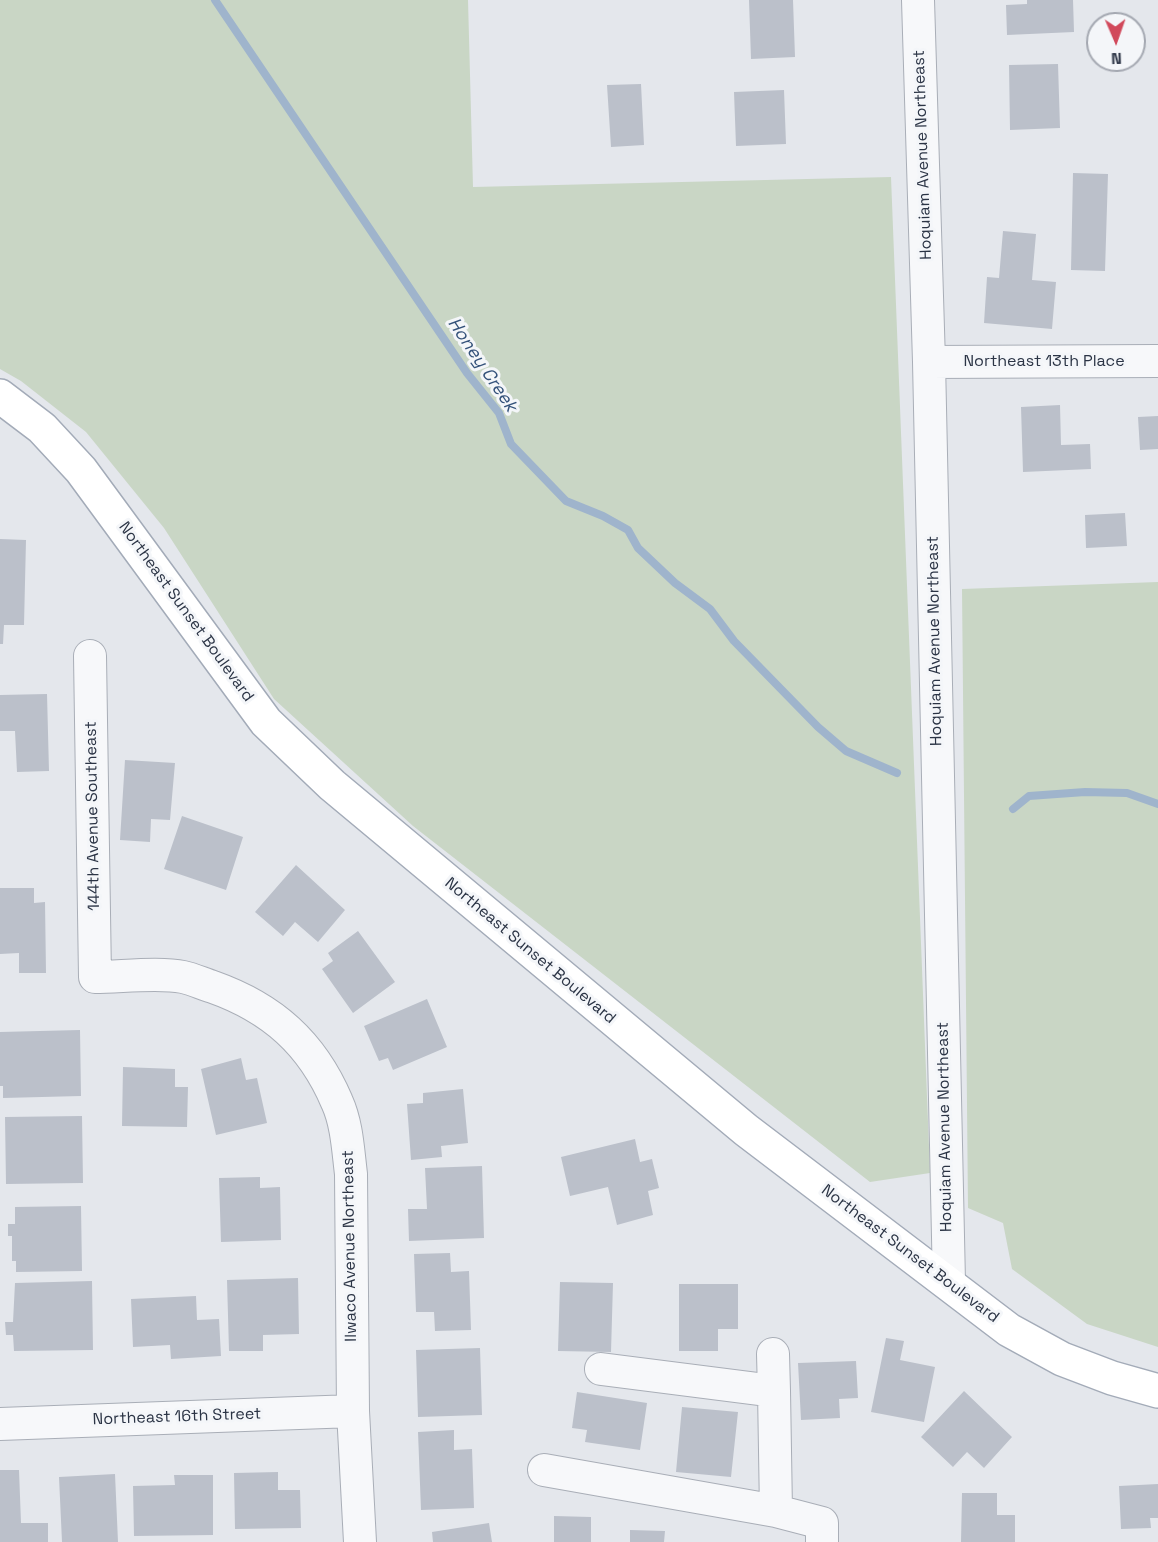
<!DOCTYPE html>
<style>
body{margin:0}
#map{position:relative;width:1158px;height:1542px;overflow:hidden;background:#e4e7ec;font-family:"Space Grotesk",sans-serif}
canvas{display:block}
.north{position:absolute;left:1086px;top:12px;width:60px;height:60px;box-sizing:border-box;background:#f4f6f9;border:2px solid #a4a8b1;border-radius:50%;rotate:178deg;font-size:16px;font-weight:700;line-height:24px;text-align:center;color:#2b3445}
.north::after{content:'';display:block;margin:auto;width:21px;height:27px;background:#d1495b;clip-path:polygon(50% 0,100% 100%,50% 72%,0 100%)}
</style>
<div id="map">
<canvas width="1158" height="1542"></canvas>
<div class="north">N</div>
</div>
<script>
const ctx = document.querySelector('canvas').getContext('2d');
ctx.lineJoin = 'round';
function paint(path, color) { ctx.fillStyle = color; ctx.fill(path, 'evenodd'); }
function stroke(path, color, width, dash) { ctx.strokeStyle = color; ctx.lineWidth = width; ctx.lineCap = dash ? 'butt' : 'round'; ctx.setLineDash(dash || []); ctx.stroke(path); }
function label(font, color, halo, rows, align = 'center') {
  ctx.font = font + ' "Space Grotesk",sans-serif'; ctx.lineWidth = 6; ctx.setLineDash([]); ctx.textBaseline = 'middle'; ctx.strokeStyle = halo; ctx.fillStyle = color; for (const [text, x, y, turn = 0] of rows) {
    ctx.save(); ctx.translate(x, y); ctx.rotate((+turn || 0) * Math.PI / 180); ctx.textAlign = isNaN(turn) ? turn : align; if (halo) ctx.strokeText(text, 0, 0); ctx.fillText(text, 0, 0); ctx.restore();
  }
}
paint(new Path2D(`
 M0,0H468L473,187L891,177L930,1173L870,1182L413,826L274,699L164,528L86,432L21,381L0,369Z
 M1158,582V1347L1087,1324L1012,1269L1003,1223L968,1208L962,589Z`), '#c9d6c5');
stroke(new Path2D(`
 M215,0L467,373L499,413L511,444L566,501L603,516L628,530L638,548L675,583L710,609L734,641L818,727L846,751L897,773
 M1013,809L1029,796L1085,792L1127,793L1158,804`), '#9fb4cc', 8);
paint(new Path2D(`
 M749,0H793L795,57L751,59Z
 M1027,0H1073L1074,32L1007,35L1006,5L1027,4Z
 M1058,64L1060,128L1010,130L1009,65Z
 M641,84L644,145L611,147L607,85Z
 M784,90L786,144L736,146L734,92Z
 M1073,173L1108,174L1105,271L1071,270Z
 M1003,231L1036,234L1032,280L1056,282L1052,329L984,323L987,277L999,278Z
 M1060,405L1061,445L1090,444L1091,469L1023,472L1021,407Z
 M1158,416V449L1140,450L1138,417Z
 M1125,513L1127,546L1086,548L1085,515Z
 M0,539L26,540L24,625H4L3,644H0Z
 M47,694L49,771L17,772L15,731H0V695Z
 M125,760L175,763L170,820L151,819L150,842L120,840Z
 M182,816L243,837L226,890L164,869Z
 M296,865L345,910L318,942L295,922L283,936L255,912Z
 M0,888H34V903L45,902L46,973H19V953L0,954Z
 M358,931L395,982L353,1013L322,969L333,961L328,953Z
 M427,999L447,1047L393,1070L388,1058L379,1061L364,1026Z
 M80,1030L81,1096L3,1098V1086H0V1032Z
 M241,1058L246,1080L257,1078L267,1123L216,1135L201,1069Z
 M123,1067L175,1069V1087H188L187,1127L122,1126Z
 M463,1089L468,1143L441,1146L442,1157L411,1160L407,1104L423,1103V1093Z
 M82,1116L83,1183L6,1184L5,1117Z
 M635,1139L640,1162L652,1159L659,1188L648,1191L653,1215L617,1225L608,1187L570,1196L561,1157Z
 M482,1166L484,1238L409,1241L408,1209H427L425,1168Z
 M260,1177V1188L280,1187L281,1240L221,1242L219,1178Z
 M81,1206L82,1271L16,1272V1261H12V1236H8V1224H15V1207Z
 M450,1253L451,1272L469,1271L471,1330L435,1331L434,1312H416L414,1254Z
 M298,1278L299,1334L263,1335V1351H229L227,1280Z
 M92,1281L93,1350L14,1351L13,1335H6L5,1322H13L15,1283Z
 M560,1282L613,1283L611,1352L558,1351Z
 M679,1284H738V1329H718V1351H679Z
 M196,1296L197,1320L219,1319L221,1356L171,1359L170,1345L133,1347L131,1299Z
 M886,1338L904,1341L900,1360L935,1367L924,1422L871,1412Z
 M480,1348L482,1415L418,1417L416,1350Z
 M856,1361L858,1398L839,1399L840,1418L801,1420L798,1363Z
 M964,1391L1012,1437L984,1468L967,1452L953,1467L921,1437Z
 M577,1392L647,1403L640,1450L585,1442L587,1430L572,1428Z
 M682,1407L738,1412L731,1477L676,1472Z
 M454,1430V1450L472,1449L474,1508L421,1510L418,1432Z
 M0,1470H19L21,1523H48V1542H0Z
 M278,1472V1490H300L301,1528L235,1529L234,1473Z
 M115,1474L118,1542H62L59,1477Z
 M174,1475H213V1535L134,1536L133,1486L175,1485Z
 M1158,1484V1518H1150L1151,1528L1121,1529L1119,1486Z
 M962,1493H997V1515H1015V1542H961Z
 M554,1516L591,1517V1542H554Z
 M489,1523L492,1542H433L432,1532Z
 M630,1530L665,1531L664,1542H630Z`), '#bbc0ca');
const minor = new Path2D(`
 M918,0L929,362L949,1282
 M929,362L1158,361
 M90,656L95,977C120,977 160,972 183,977C193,979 203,984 213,987C272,1008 312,1043 337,1102C347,1124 348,1150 351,1174L353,1411L360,1542
 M773,1354L774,1391
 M601,1369L774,1391L776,1511L822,1523V1542
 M0,1424L353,1411
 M544,1470L776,1511`);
const major = new Path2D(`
 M0,396L42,428L81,470L266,722L332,785L746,1130L1009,1330L1062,1359L1112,1378L1158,1391`);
stroke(minor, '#a9aeb7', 34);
stroke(major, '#a3abb8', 36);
stroke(minor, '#f7f8fa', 32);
stroke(major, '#fff', 33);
label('16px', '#2b3445', '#f4f6f9', [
 ["Hoquiam Avenue Northeast",923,155,-92],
 ["Northeast 13th Place",1044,362],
 ["Northeast Sunset Boulevard",186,612,54],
 ["Hoquiam Avenue Northeast",935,641,-91],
 ["144th Avenue Southeast",93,816,-91],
 ["Northeast Sunset Boulevard",530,951,40],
 ["Hoquiam Avenue Northeast",945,1127,-91],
 ["Ilwaco Avenue Northeast",350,1246,-91],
 ["Northeast Sunset Boulevard",910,1254,37],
 ["Northeast 16th Street",177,1417,-2]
]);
label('italic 18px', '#34527a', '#f4f6f9', [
 ["Honey Creek",482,365,56]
]);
</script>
